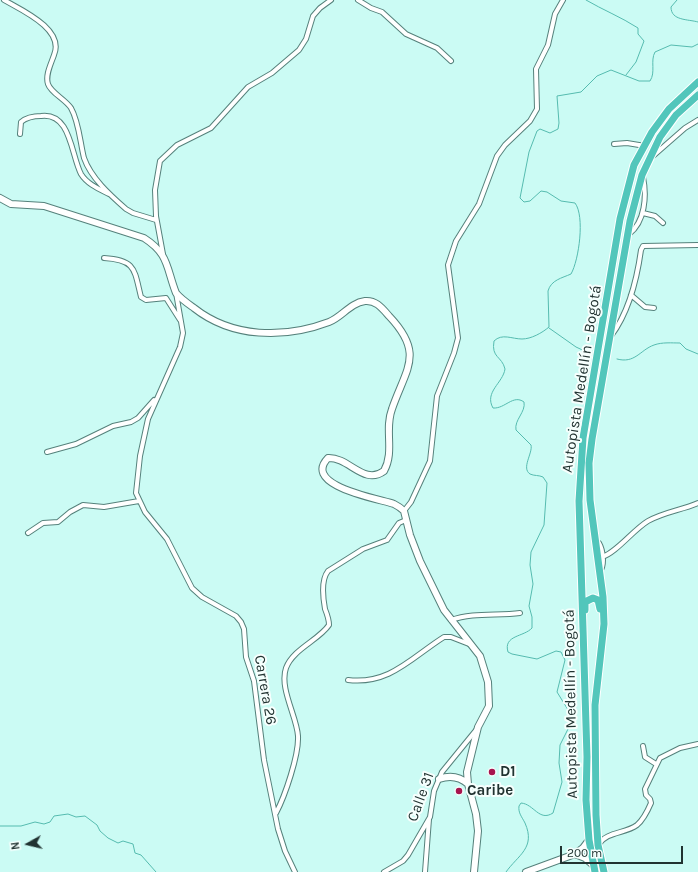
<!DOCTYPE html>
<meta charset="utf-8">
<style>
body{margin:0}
#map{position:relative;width:698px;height:872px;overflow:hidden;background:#cbfbf4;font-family:Karla,sans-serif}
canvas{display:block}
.north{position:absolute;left:8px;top:824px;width:40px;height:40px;-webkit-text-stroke:3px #f6fffd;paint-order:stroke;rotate:262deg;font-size:11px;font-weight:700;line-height:16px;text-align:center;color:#213331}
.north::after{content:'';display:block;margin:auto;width:14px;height:18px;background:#213331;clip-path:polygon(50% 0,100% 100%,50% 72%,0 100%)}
.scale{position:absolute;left:560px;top:846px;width:123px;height:18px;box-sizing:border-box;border:2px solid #213331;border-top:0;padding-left:5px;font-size:12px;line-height:14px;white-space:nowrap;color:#213331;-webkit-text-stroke:3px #f6fffd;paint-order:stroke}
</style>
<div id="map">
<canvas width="698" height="872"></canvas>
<div class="north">N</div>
<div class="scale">200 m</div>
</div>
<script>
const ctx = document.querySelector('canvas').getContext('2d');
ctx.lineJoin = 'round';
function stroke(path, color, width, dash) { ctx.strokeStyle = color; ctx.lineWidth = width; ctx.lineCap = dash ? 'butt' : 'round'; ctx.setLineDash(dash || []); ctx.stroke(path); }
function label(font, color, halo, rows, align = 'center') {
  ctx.font = font + ' Karla,sans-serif'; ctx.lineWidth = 4; ctx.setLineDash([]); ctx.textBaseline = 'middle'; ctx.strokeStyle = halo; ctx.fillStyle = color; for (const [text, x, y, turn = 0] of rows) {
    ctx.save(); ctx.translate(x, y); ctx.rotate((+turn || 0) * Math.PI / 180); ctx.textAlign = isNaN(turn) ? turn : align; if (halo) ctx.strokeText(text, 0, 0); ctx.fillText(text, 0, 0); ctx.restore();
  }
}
stroke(new Path2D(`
 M586,0C603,10 621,17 638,28V34L644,41L636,62L626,75
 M677,0L671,7C671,21 688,19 698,22
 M549,328L576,347L589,353
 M617,359C635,364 640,350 654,345C662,342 672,343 680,343L686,349L698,354
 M0,826H21L35,822L44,824L50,822L54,816L68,814L76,817L85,816L97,825L100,831L108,838L118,843L123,841L133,844L135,853L141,855L156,872
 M506,872C518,855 536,848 525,823C522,817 518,813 519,806L521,803C534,804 539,822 553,813L562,782L559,763L560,745L571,723L570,713L557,692L565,660L561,652L556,651L537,659L512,654L508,652C503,635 524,637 532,628V617L529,606L533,584L530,565L531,552L544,525L547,483L543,477C539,475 534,476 530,474C521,468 533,453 531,445L516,430C514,420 526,412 524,402C513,394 505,409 493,408C484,392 503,383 505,369C502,356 491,358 494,341C502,333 512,339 522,339C531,339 542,333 549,327L548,291C551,280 562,278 571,274C579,260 585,216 575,203L561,201L547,192L541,191L530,201L524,202L520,198L529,152L537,131L540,129L550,133L558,129L559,123L557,96L581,92L597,76L611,70L639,81H650C656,72 650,61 655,52L671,45L692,47L698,44`), '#55bbaf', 1);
const minor = new Path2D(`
 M4,0C21,10 65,29 54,55C51,64 45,75 48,84C51,93 65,99 71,108C79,122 80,142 84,158C91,178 110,195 126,209L133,213L156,220
 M358,0L371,8L382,12L406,34L437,48L451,61
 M20,134L21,122C27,117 33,116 41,116C71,112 71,155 81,174C87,184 99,189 109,194
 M614,144L627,143L645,146
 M653,156L685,128L698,120
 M643,213L655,216L663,223
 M629,234C645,222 647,196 643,177
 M163,254L156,216L155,190L160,161L177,145L211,128L248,87L272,73L299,50L306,39L313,16L320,8L331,0
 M104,258C136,260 134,269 141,297L146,300L166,298L180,320
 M176,293L183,333L180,347L148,419L140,456L136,493L145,512L167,539L192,588L202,597L236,616L241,622L244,629L246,657L254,681L264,760L278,829L285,851L295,872
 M631,295L645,307L654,308
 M611,336C629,312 637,279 641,250L643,246L698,245
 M47,452L76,444L113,426L131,422L138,418L154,400
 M404,511L411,502L430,461L437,396L454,353L458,338L448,265L456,241L479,204L497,156L505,145L530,121L537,109L536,69L548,45L555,14L563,0
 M28,533L43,523L58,522L70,512L83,505L104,507L139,501
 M596,542L599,543C603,550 605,565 600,571
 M602,557C616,553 633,530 648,521C664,512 682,510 698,503
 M451,620C473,612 498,616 520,613
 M348,680C390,685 412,657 444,637H451L469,644
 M643,746L645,757L656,764
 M276,813C285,796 299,755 298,736C297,717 279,688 286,668C293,649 319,640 329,625C329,619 327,614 325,609C323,598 321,580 328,571L363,549L387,540L399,523L406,520
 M598,845C607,831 625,834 637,825C643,820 648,810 651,803L650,799L646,795L645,789L660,758L680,748L698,744
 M384,872L403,861L408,855L430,817L434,791L442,772L477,729
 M425,872L429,819`);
const secondary = new Path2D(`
 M0,198L11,204L44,206L144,238C169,254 166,267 176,293C181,299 187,303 194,308C232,338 284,339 329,322C342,317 350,303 365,301C376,300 382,308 389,316C425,354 406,368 392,409C384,430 395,451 384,471C364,486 349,457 328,458C301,486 380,499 394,504C398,506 401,508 404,511L410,535L420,561L444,610L480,656L488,682L489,706L478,727L467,772L468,784L476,814L478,831L474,872
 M439,779C450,775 459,776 468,784
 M575,854L585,858L593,865
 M526,872L575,854L583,848L589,840`);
const trunk = new Path2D(`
 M585,610V602L593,598L598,600L600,609
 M595,872L589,840L586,800L587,757L579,501L583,438L620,219L634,165L652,132L669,109L698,82
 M604,872L598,845L596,815L595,705L604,624L603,597L590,500L589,463L592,439L630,221L642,175L660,137L676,115L698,95`);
stroke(minor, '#55817b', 6);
stroke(secondary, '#55817b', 8);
stroke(trunk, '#fff', 9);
stroke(minor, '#fff', 4);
stroke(secondary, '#fff', 6);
stroke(trunk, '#52c6bb', 7);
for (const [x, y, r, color] of [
 [492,772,4,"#a7144e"],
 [459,791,4,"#a7144e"]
]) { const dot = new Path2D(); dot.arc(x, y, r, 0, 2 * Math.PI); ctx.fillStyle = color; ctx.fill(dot); stroke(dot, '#f6fffd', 1.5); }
label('15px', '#213331', '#f6fffd', [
 ["Autopista Medellín - Bogotá",582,379,-81],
 ["Carrera 26",265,690,80],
 ["Autopista Medellín - Bogotá",571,704,-91],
 ["Calle 31",421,797,-70]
]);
label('bold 15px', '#213331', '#f6fffd', [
 ["D1",500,772],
 ["Caribe",467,791]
], 'left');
</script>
